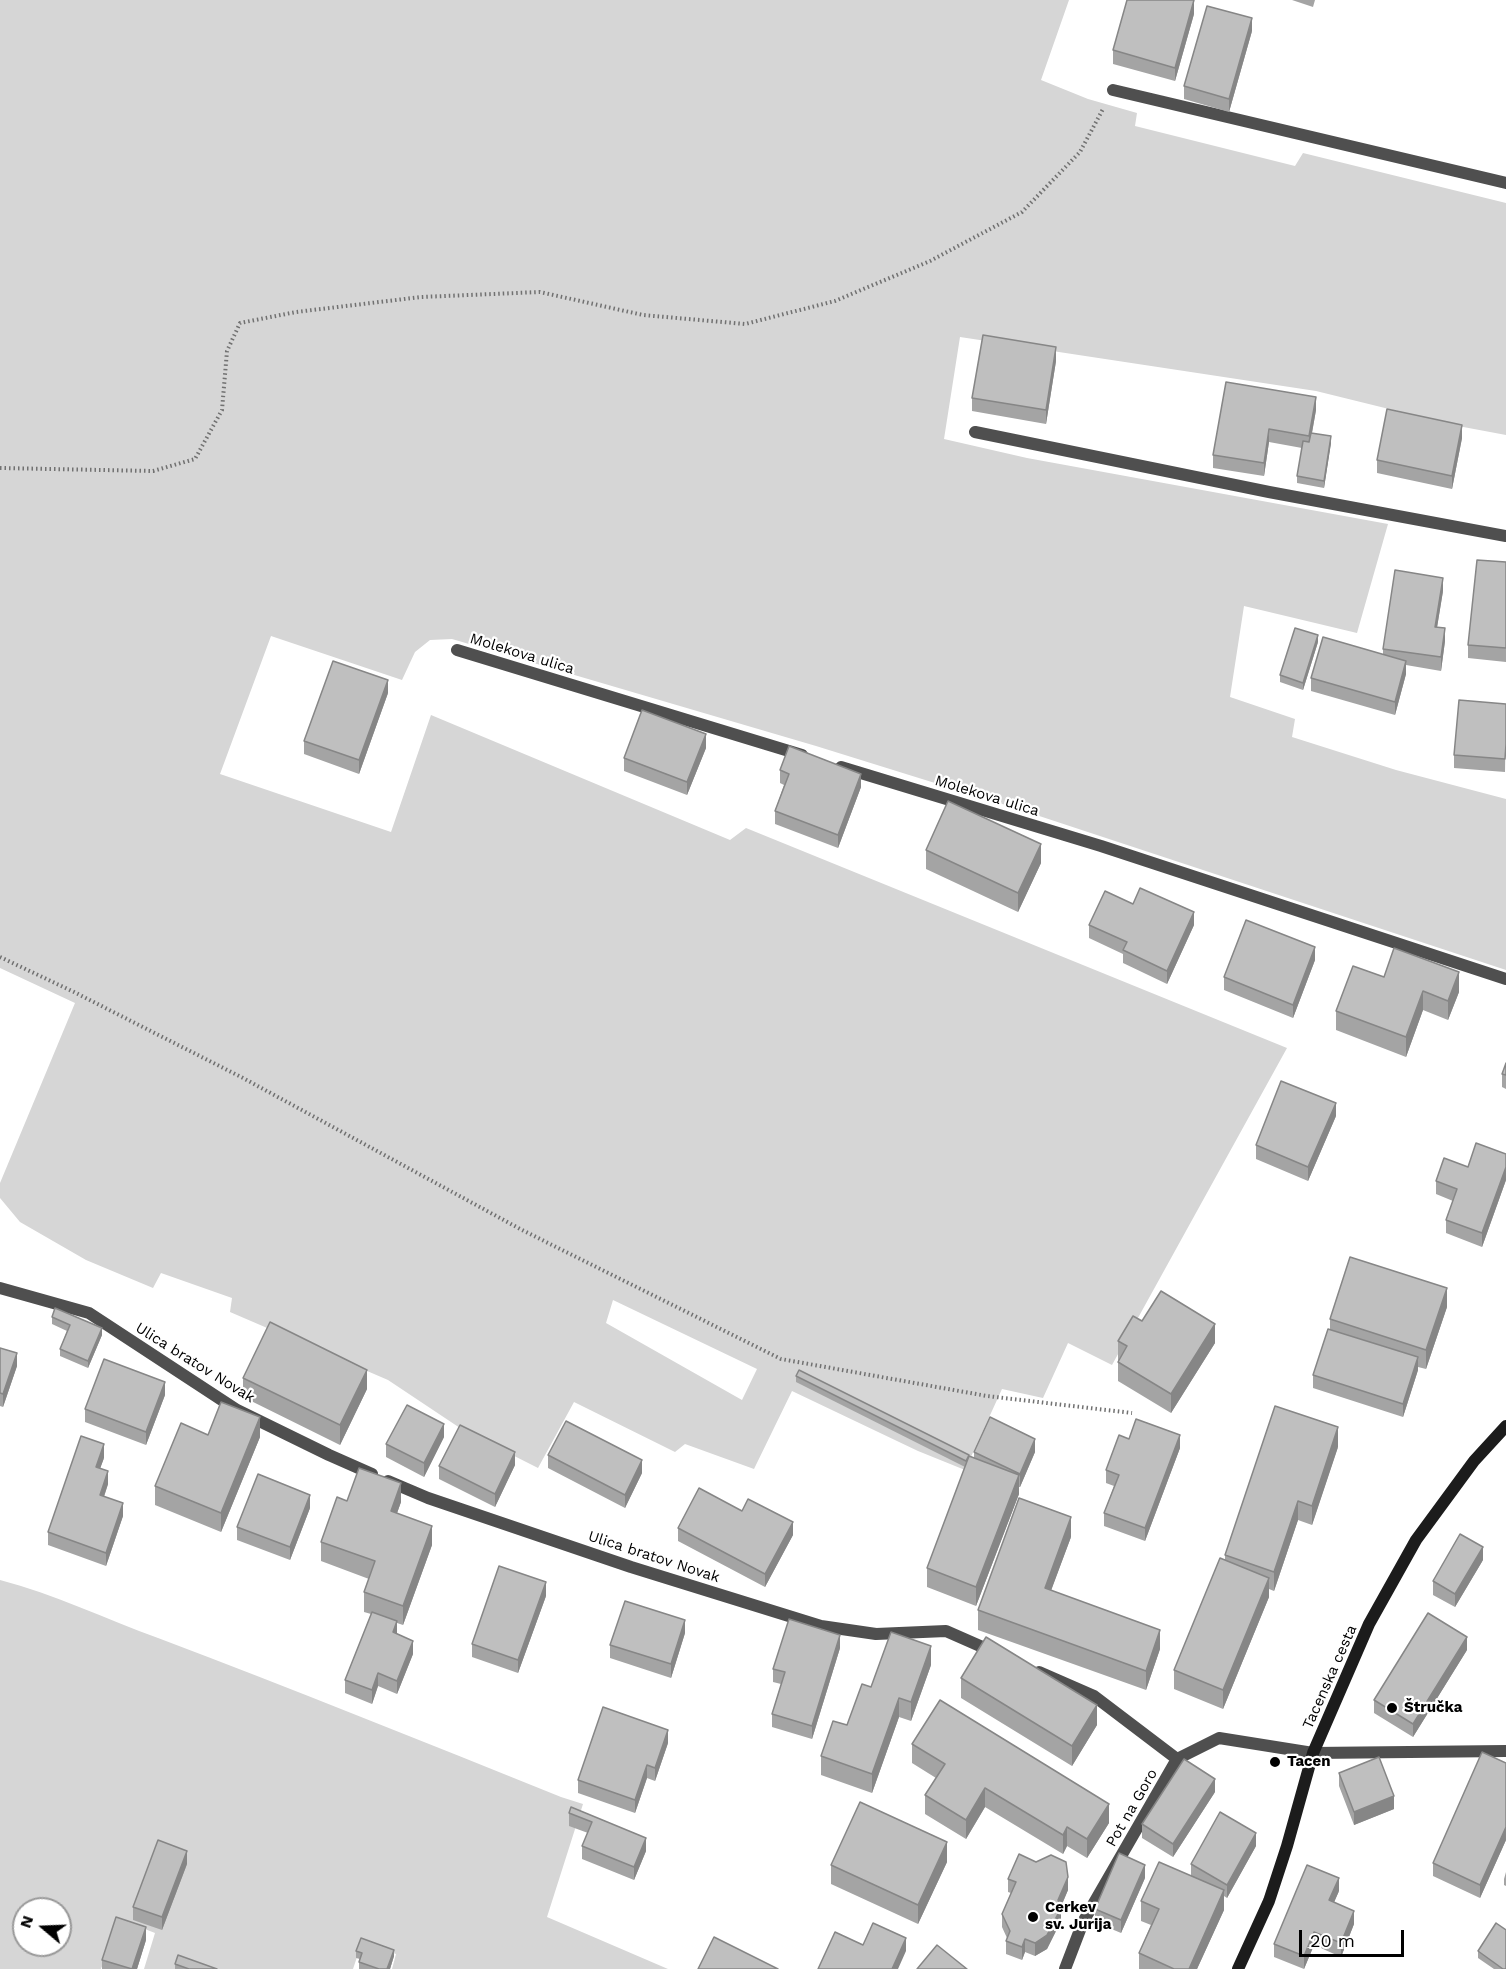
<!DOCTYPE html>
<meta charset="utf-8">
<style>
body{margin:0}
#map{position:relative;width:1506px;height:1969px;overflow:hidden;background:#fff;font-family:"Work Sans",sans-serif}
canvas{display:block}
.north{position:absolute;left:12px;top:1897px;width:60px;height:60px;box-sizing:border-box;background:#fff;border:2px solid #999;border-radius:50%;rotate:289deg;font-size:16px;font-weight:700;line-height:24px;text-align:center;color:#000}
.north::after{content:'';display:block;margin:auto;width:21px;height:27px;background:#000;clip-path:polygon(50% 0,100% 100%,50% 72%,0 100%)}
.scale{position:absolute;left:1299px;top:1930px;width:105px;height:27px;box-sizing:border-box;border:3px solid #000;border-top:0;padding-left:8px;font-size:18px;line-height:21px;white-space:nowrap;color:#000;-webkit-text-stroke:4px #fff;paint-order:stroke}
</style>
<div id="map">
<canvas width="1506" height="1969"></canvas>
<div class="north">N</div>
<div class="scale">20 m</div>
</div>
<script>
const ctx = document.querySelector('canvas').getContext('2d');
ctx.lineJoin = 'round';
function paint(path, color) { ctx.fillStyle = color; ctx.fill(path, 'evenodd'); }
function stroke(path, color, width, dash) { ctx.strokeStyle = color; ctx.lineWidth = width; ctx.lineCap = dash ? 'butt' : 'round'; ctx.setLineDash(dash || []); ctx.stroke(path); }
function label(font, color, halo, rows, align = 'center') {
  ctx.font = font + ' "Work Sans",sans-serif'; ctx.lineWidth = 4.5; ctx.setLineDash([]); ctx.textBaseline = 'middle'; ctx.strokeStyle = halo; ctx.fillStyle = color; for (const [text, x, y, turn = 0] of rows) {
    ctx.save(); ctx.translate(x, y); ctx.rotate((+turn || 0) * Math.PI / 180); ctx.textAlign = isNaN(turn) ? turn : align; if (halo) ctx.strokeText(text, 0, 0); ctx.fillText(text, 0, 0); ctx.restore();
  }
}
paint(new Path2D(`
 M0,0H1069L1041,80L1088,99L1137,113L1135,126L1295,166L1303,153L1506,203V435L1458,426L1316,391L960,337L944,439L1027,458L1388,524L1357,633L1244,606L1230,697L1295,719L1292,737L1396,770L1506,799V970L1012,807L816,746L452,639L430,640L415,652L402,680L271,636L220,774L391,832L431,715L730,840L746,828L1287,1048L1112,1365L1068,1343L1043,1398L1002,1389L965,1470L918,1451L792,1391L754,1469L685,1444L675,1452L574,1402L538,1468L463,1430L388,1380L230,1312L232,1298L161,1273L153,1288L86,1260L20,1222L0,1198V1183L75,1003L0,968ZM613,1300L757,1369L742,1400L606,1323Z
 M0,1580C54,1594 106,1619 158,1638C293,1689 427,1743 561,1797L583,1804L547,1917L668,1969H392L396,1954L362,1942L353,1969H144L155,1933L119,1919L101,1969H0ZM24,1909H60V1945H24Z`), '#d6d6d6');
stroke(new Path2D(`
 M0,468L153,471L195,459L222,410L227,351L240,323L296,312L421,297L540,292L643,315L745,324L835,301L930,261L1022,212L1080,152L1103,109
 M0,957L74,992L243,1078L522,1230L781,1359L987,1396L1132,1413`), '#717171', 4, [1.5, 3]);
stroke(new Path2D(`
 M1113,90L1506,183`), '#4f4f4f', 12);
stroke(new Path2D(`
 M975,432L1269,492L1506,536
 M457,650L802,755
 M841,767L1101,846L1506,979
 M0,1288L89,1313L237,1410L329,1455L372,1474
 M388,1481L428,1498L631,1567L821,1626L876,1634L946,1631L996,1653
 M1039,1672L1094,1696L1177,1759L1219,1738L1313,1753L1506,1751
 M1065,1969L1083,1922L1177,1759`), '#4f4f4f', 12);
stroke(new Path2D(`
 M1238,1969L1269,1901L1287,1846L1313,1753L1369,1624L1416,1540L1474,1461L1506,1426`), '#1c1c1c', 12);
paint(new Path2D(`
 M1292,0H1315L1313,7Z
 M1194,14L1175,81L1113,64V50Z
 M1252,31L1229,112L1184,99V86Z
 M1056,361L1046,424L972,411V398Z
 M1226,382L1316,410L1312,433L1331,443L1324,488L1297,483V476L1302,448L1269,442L1264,476L1213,468V455Z
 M1462,438L1452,489L1377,473V460Z
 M1506,562V662L1468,658V645Z
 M1443,591L1437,627L1445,641L1441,671L1406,665V674L1395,715L1311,691V678L1383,654V649Z
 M1318,642L1303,690L1280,682V675Z
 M388,693L359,774L304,754V741Z
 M1506,704L1505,772L1454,768V755Z
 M706,748L687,795L624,771V758Z
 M780,770L861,787L838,848L775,824V811L784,785L780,783Z
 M926,850L1041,863L1018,912L926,869Z
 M1133,904L1194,925L1167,984L1123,963V954L1089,938V925Z
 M1315,960L1293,1018L1224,990V977Z
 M1384,977L1459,992L1448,1020L1423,1010L1406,1057L1336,1030V1011Z
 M1506,1063V1089L1502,1087V1074Z
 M1336,1116L1308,1181L1256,1159V1145Z
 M1506,1154V1180L1482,1247L1446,1233V1220L1453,1201L1436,1194V1181L1468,1167Z
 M1447,1307L1426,1369L1418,1367V1370L1403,1417L1313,1388V1375L1330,1329V1319Z
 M52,1317L102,1335L88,1368L60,1356V1349L67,1331L52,1324Z
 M1118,1341L1215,1343L1171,1413L1118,1381Z
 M0,1348L17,1366L3,1407L0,1406Z
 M796,1376L969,1458H974V1452H1035L1020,1487H1019V1494L976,1606L927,1587V1568L965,1467L796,1382Z
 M243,1378L367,1389L340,1445L243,1397Z
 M165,1395L146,1445L85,1422V1409Z
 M208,1435L260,1437L221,1532L155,1505V1486Z
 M444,1437L424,1477L386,1457V1444Z
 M1129,1439L1180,1448L1145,1541L1104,1526V1513L1114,1486L1106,1483V1470Z
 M1338,1447L1312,1525L1298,1520L1274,1591L1269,1589V1597L1223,1709L1174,1689V1670L1225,1560V1555Z
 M548,1455L642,1473L625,1508L548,1468Z
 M104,1458L100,1468L108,1484L104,1497L123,1516L106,1566L48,1545V1532Z
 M515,1465L495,1507L439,1479V1466Z
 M347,1501L401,1502L397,1513L432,1545L403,1625L397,1623V1634L413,1654L397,1694L378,1686L372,1704L345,1693V1680L371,1614L364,1612V1592L369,1579L321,1561V1542Z
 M310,1508L290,1560L237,1540V1527Z
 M742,1511L793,1535L765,1587L678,1541V1528Z
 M1071,1537L1051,1590L1160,1649L1146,1690L978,1630V1610Z
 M1483,1560L1455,1607L1433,1595V1581Z
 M546,1596L518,1673L472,1657V1644Z
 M685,1633L671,1678L610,1658V1645Z
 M840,1648L812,1739L772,1727V1714L781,1684L773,1682V1669Z
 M1467,1650L1413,1737L1374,1713V1700Z
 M931,1665L911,1721L899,1717L872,1793L821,1775V1756L847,1725L871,1687Z
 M961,1678L1097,1725L1072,1766L961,1698Z
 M668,1743L655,1781L647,1778L635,1813L578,1793V1780Z
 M912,1744L1109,1823L1087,1858L1067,1846L1063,1854L985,1807L966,1839L925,1814V1795L936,1778L912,1763Z
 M1506,1763V1840L1480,1898L1433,1876V1863Z
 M1339,1773L1394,1809L1354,1825L1339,1786Z
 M1215,1792L1173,1857L1142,1838V1824Z
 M571,1807L646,1851L634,1880L582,1859V1846L588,1833L569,1826V1813Z
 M1256,1846L1227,1898L1224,1896V1910L1197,1969H1139V1953L1151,1925L1141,1921V1901L1191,1876V1864Z
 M947,1862L918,1924L831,1884V1865Z
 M187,1864L162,1930L133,1920V1907Z
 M1506,1872V1886L1504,1885V1879Z
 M1145,1878L1121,1933L1095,1922V1909Z
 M1008,1879L1068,1890L1061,1907V1921L1047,1949L1035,1956L1025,1952L1022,1960L1006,1954V1941L1007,1938L1002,1927V1914L1011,1893L1008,1892Z
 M1339,1891L1334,1902L1354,1924L1341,1957L1314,1945L1304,1969L1274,1957V1944Z
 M146,1940L137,1969H102V1960Z
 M356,1951L394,1956L390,1969H359V1962L360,1959L356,1958Z
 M1478,1951L1506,1969H1494L1478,1958Z
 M175,1964L217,1969H175Z`), '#a4a4a4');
paint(new Path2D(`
 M1194,0V14L1175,81V68Z
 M1252,18V31L1229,112V99Z
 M1056,347V361L1046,424V410Z
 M1316,397V410L1309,449V436Z
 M1462,425V438L1452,489V476Z
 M1269,429V442L1264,476V463Z
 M1331,436V443L1324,488V481Z
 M1443,578V591L1435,640V627Z
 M1445,628V641L1441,671V657Z
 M1318,635V642L1303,690V683Z
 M1406,661V674L1395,715V702Z
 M388,680V693L359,774V760Z
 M706,734V748L687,795V782Z
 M861,774V787L838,848V835Z
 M1041,844V863L1018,912V893Z
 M1194,912V925L1167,984V971Z
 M1315,947V960L1293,1018V1005Z
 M1459,972V992L1448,1020V1001Z
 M1423,991V1010L1406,1057V1037Z
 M1336,1103V1116L1308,1181V1167Z
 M1506,1167V1180L1482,1247V1233Z
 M1447,1288V1307L1426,1369V1350Z
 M1215,1324V1343L1171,1413V1394Z
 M102,1328V1335L88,1368V1361Z
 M17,1353V1366L3,1407V1394Z
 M1418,1357V1370L1403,1417V1404Z
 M367,1370V1389L340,1445V1425Z
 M165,1382V1395L146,1445V1432Z
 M260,1417V1437L221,1532V1513Z
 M444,1424V1437L424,1477V1463Z
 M1338,1427V1447L1312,1525V1506Z
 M1180,1435V1448L1145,1541V1528Z
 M1035,1439V1452L1020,1487V1474Z
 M104,1444V1458L96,1480V1467Z
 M515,1452V1465L495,1507V1494Z
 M642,1460V1473L625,1508V1495Z
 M108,1471V1484L100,1508V1495Z
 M1019,1475V1494L976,1606V1587Z
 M401,1483V1502L391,1530V1511Z
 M310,1495V1508L290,1560V1547Z
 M1298,1501V1520L1274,1591V1572Z
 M123,1503V1516L106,1566V1553Z
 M1071,1517V1537L1045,1607V1588Z
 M793,1522V1535L765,1587V1574Z
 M432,1526V1545L403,1625V1606Z
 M1483,1547V1560L1455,1607V1594Z
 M1269,1578V1597L1223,1709V1690Z
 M546,1582V1596L518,1673V1660Z
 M685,1620V1633L671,1678V1664Z
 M397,1621V1635L393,1632Z
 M1160,1630V1649L1146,1690V1671Z
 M840,1635V1648L812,1739V1726Z
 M1467,1637V1650L1413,1737V1724Z
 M413,1641V1654L397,1694V1681Z
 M931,1646V1665L911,1721V1702Z
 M378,1673V1686L372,1704V1690Z
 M899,1698V1717L872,1793V1774Z
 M1097,1705V1725L1072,1766V1746Z
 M668,1730V1743L655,1781V1768Z
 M647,1765V1778L635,1813V1800Z
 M1215,1779V1792L1173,1857V1844Z
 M985,1788V1807L966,1839V1820Z
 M1394,1796V1809L1354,1825V1812Z
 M1109,1804V1823L1087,1858V1839Z
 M1067,1827V1846L1063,1854V1835Z
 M1506,1827V1840L1480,1898V1885Z
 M1256,1833V1846L1227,1898V1885Z
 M646,1838V1851L634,1880V1867Z
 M947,1842V1862L918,1924V1905Z
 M187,1851V1864L162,1930V1917Z
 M1145,1865V1878L1121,1933V1920Z
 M1068,1877V1890L1058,1913V1900Z
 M1339,1878V1891L1329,1914V1900Z
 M1224,1890V1910L1197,1969H1189Z
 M1061,1908V1921L1047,1949L1035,1956V1943Z
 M1354,1911V1924L1341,1957V1943Z
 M146,1927V1940L137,1969H132Z
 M1314,1932V1945L1304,1969V1956Z
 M906,1938V1951L898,1969H892Z
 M1025,1939V1952L1022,1960V1947Z
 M394,1950V1956L390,1969H387Z`), '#868686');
const building = new Path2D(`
 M1127,0H1194L1175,68L1113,50Z
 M1207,6L1252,18L1229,99L1184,86Z
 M983,335L1056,347L1046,410L972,398Z
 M1226,382L1316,397L1309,436L1269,429L1264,463L1213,455Z
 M1387,409L1462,425L1452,476L1377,460Z
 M1311,433L1331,436L1324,481L1297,476L1303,441L1309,442Z
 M1477,560L1506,562V648L1468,645Z
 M1395,570L1443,578L1435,627L1445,628L1441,657L1383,649Z
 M1295,628L1318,635L1303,683L1280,675Z
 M1323,637L1406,661L1395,702L1311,678Z
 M333,661L388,680L359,760L304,741Z
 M1459,700L1506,704V744L1505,759L1454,755Z
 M642,710L706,734L687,782L624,758Z
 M789,746L861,774L838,835L775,811L789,774L780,770Z
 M948,801L1041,844L1018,893L926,850Z
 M1140,888L1194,912L1167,971L1123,950L1127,942L1089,925L1105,891L1133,904Z
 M1246,920L1315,947L1293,1005L1224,977Z
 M1394,948L1459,972L1448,1001L1423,991L1406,1037L1336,1011L1353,966L1384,977Z
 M1506,1063V1075L1502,1074Z
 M1281,1081L1336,1103L1308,1167L1256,1145Z
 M1476,1143L1506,1154V1167L1482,1233L1446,1220L1457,1189L1436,1181L1444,1158L1468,1167Z
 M1350,1257L1447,1288L1426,1350L1330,1319Z
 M1161,1291L1215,1324L1171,1394L1118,1362L1127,1346L1118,1341L1133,1316L1142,1321Z
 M55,1308L102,1328L88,1361L60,1349L70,1325L52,1317Z
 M270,1322L367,1370L340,1425L243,1378Z
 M1328,1329L1418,1357L1403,1404L1313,1375Z
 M0,1348L17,1353L3,1394L0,1393Z
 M104,1359L165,1382L146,1432L85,1409Z
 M799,1370L969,1455L966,1461L796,1376Z
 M221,1402L260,1417L221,1513L155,1486L181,1423L208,1435Z
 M407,1405L444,1424L424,1463L386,1444Z
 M1275,1406L1338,1427L1312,1506L1298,1501L1274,1572L1225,1555Z
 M990,1417L1035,1439L1020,1474L974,1452Z
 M1136,1419L1180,1435L1145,1528L1104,1513L1119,1475L1106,1470L1119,1435L1129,1439Z
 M566,1421L642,1460L625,1495L548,1455Z
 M460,1425L515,1452L495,1494L439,1466Z
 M81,1436L104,1444L96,1467L108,1471L100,1495L123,1503L106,1553L48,1532Z
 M969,1456L1019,1475L976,1587L927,1568Z
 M359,1468L401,1483L391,1511L432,1526L403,1606L364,1592L375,1561L321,1542L337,1497L347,1501Z
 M258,1474L310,1495L290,1547L237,1527Z
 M699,1488L742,1511L748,1499L793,1522L765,1574L678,1528Z
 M1019,1498L1071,1517L1045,1588L1160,1630L1146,1671L978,1610Z
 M1460,1534L1483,1547L1455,1594L1433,1581Z
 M1220,1558L1269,1578L1223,1690L1174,1670Z
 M499,1566L546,1582L518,1660L472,1644Z
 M625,1601L685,1620L671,1664L610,1645Z
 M372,1612L397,1621L393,1632L413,1641L397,1681L378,1673L372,1690L345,1680Z
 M1428,1613L1467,1637L1413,1724L1374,1700Z
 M789,1619L840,1635L812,1726L772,1714L785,1672L773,1669Z
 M891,1632L931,1646L911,1702L899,1698L872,1774L821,1756L833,1721L847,1725L862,1684L871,1687Z
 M986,1637L1097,1705L1072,1746L961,1678Z
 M940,1700L1109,1804L1087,1839L1067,1827L1063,1835L985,1788L966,1820L925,1795L945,1764L912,1744Z
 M603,1707L668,1730L655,1768L647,1765L635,1800L578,1780Z
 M1482,1752L1506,1763V1827L1480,1885L1433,1863Z
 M1379,1757L1394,1796L1354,1812L1339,1773Z
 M1184,1759L1215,1779L1173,1844L1142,1824Z
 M860,1802L947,1842L918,1905L831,1865Z
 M571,1807L646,1838L634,1867L582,1846L592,1822L569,1813Z
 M1220,1812L1256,1833L1227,1885L1191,1864Z
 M158,1840L187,1851L162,1917L133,1907Z
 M1119,1853L1145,1865L1121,1920L1095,1909Z
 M1019,1854L1036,1862L1051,1855L1066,1862L1068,1877L1058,1900L1061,1908L1047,1935L1035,1943L1025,1939L1022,1947L1006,1941L1010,1931L1002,1914L1016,1882L1008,1879Z
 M1159,1862L1224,1890L1189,1969H1174L1139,1953L1159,1909L1141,1901Z
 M1307,1865L1339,1878L1329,1900L1354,1911L1341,1943L1314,1932L1304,1956L1274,1944Z
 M116,1917L146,1927L132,1969L102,1960Z
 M873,1923L906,1938L892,1969H818L835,1932L863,1945Z
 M1496,1923L1506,1930V1969H1503L1478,1951Z
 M714,1937L778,1969H698Z
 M361,1938L394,1950L387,1969H379L359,1962L362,1953L356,1951Z
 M937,1945L967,1969H917Z
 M178,1955L217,1969H189L175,1964Z`);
paint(building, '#bfbfbf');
stroke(building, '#868686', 1.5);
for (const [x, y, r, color] of [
 [1392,1708,6,"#000"],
 [1275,1762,6,"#000"],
 [1033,1917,6,"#000"]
]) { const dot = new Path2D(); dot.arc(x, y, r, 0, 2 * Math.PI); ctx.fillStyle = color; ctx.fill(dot); stroke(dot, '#fff', 2); }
label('15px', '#000', '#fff', [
 ["Molekova ulica",522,654,17],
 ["Molekova ulica",987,796,17],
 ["Ulica bratov Novak",195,1363,32],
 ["Ulica bratov Novak",654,1557,18],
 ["Tacenska cesta",1330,1677,-66],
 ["Pot na Goro",1132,1808,-60]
]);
label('bold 15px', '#000', '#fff', [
 ["Štručka",1404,1708],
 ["Tacen",1287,1762],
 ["Cerkev",1045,1908],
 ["sv. Jurija",1045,1925]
], 'left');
</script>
